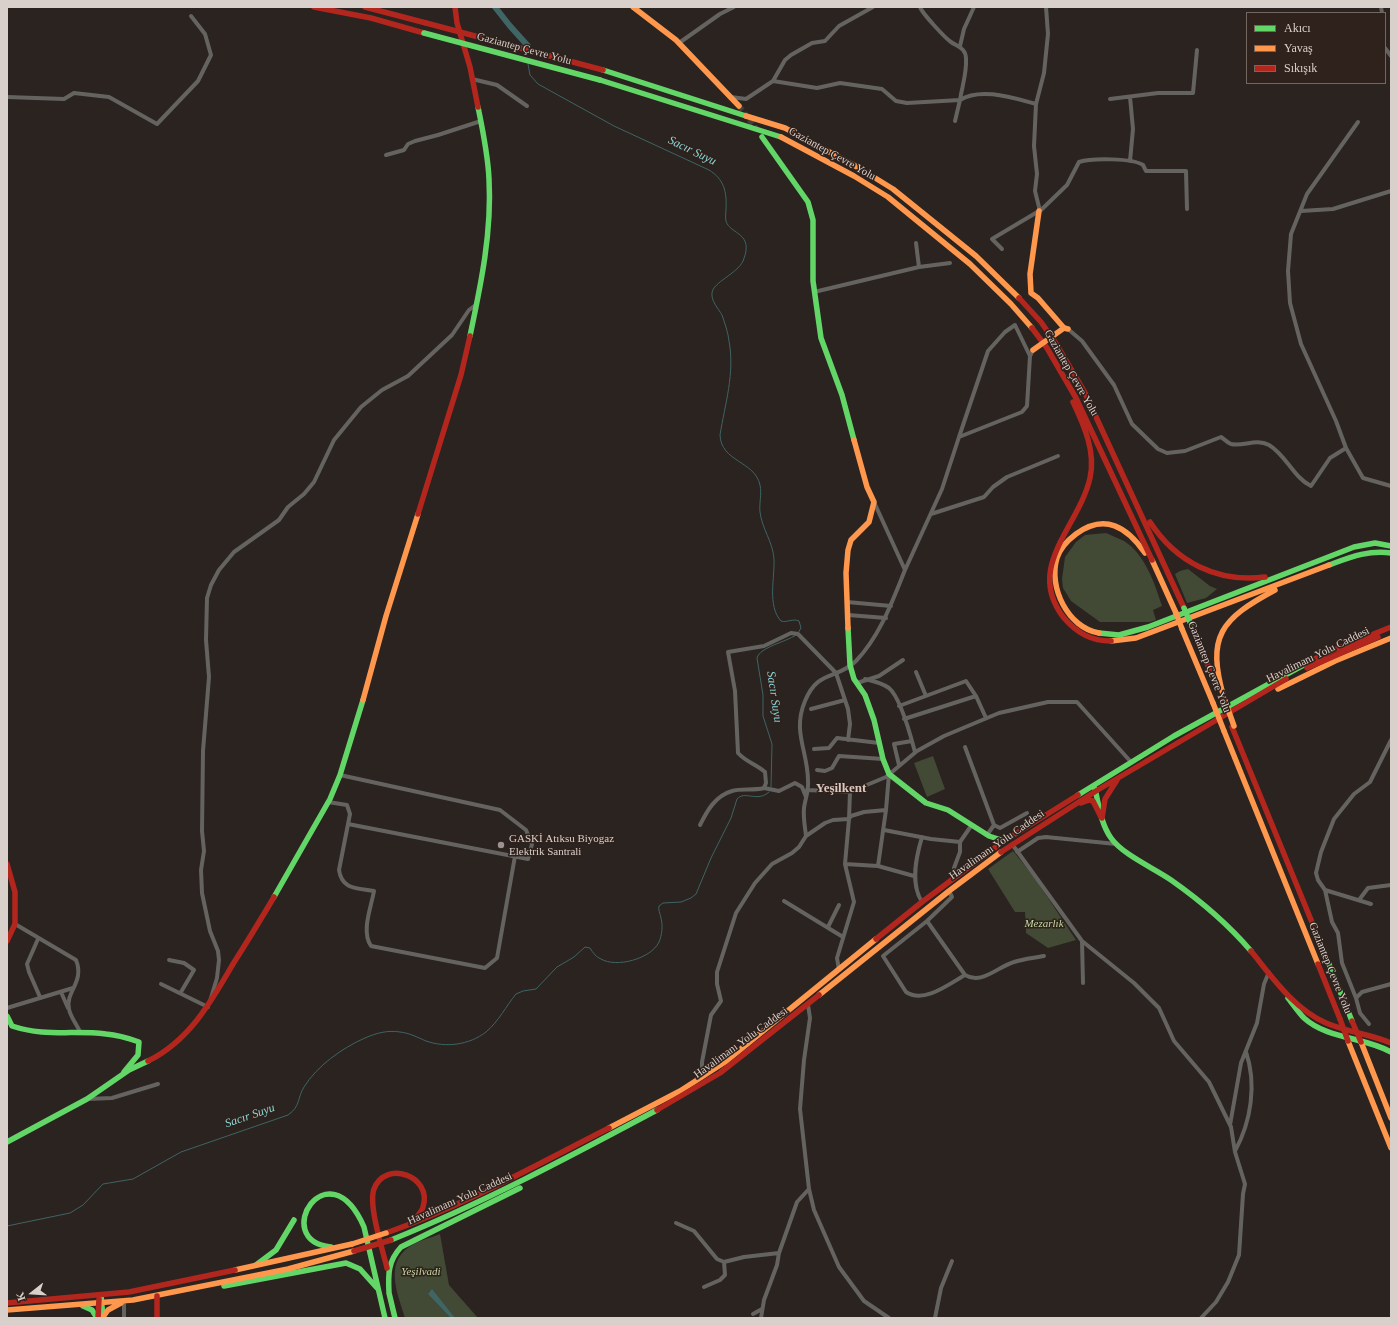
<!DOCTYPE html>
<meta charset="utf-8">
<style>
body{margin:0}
#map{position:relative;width:1398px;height:1325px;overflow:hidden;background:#2a2320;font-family:"Times New Roman",serif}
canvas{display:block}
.frame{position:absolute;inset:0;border:8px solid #d9d0cc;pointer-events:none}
.legend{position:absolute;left:1246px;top:12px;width:140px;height:72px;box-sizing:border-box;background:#2f211b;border:1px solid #736762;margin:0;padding:5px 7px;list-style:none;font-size:12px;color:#d9d0cc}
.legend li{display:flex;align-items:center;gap:8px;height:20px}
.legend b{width:20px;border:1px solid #736762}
.north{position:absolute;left:12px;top:1273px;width:40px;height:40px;-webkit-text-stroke:3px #2f211b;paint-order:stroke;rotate:253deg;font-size:11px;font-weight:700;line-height:16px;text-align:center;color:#d9d0cc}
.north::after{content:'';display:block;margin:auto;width:14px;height:18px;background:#d9d0cc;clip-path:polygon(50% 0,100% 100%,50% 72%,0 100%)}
</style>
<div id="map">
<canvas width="1398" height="1325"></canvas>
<div class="frame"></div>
<ul class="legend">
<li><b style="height:5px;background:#63d668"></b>Akıcı</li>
<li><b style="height:5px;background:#ff974d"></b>Yavaş</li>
<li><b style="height:5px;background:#b3261e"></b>Sıkışık</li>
</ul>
<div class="north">K</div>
</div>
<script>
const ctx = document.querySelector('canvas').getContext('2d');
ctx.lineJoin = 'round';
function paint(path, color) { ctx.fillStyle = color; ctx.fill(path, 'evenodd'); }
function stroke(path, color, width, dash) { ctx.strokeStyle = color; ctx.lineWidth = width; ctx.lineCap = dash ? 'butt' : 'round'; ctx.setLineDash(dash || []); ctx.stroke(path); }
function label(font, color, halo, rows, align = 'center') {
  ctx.font = font + ' "Times New Roman",serif'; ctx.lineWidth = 3; ctx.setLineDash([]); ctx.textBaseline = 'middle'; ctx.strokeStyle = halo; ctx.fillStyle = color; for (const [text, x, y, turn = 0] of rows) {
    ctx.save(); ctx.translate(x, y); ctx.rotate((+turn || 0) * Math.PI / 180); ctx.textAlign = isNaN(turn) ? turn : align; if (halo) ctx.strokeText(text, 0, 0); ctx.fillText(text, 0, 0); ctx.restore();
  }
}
paint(new Path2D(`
 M1106,533C1112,536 1118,538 1124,541C1145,554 1155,584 1162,606L1153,610L1156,620L1150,622H1100L1071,601L1063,588L1062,579L1065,557L1076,542L1085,535Z
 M1188,569L1210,586L1217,589L1206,598L1187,603L1175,574L1180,571Z
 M933,756L945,789L927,797L914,763Z
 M1013,851L1034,877L1076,940L1048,948L1026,933L1025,912H1015L988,869Z
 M440,1234L449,1285L478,1318H405C398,1295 384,1264 409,1247C417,1241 430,1238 440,1234Z`), '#424935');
paint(new Path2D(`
 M432,1289L455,1318H451L428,1294Z`), '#3f6565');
stroke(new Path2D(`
 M528,64L530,75L538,84L614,126L709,170C724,179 727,192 726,209C726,213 725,217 726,221C730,235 755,232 743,261C737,274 713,282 712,293C711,301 718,308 722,315C725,324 728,332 729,341C735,373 725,404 720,435C721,462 755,461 760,485C762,494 759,503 760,512C762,529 773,542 774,559C775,577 767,606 781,621C787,623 793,618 799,621L801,628L798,633
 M771,787L772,744L763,716V695L757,658C760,647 786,642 796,635
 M7,1226L70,1213L83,1205L103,1184L133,1179L181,1152L288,1115C301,1106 297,1098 304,1087C317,1066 342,1048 365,1038C376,1033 388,1030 400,1032C409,1033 417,1037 426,1041C446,1048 469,1045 486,1032C499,1021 506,1006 516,994L523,991L536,989L557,967L574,957L585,947L590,948C593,953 596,957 601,959C616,968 651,959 659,942C662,935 663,926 661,918C660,913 658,910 659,906L663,903L681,902L691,898L696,894L711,858L731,818L737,799C745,790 757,803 769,792`), '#3f6565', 1);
stroke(new Path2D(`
 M495,7L510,26L528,46`), '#3f6565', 6);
stroke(new Path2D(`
 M739,106L757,130`), '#443d3a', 5.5, [5.5, 3]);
stroke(new Path2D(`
 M1046,7L1048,34L1044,73L1036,104L1034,146L1037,174L1035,191L1040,211L1067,185L1079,162C1091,158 1133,158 1143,165L1146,171H1186L1187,209
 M1381,7L1382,13
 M679,43L720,14L734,7
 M960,46L964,29L974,7
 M1385,48L1391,56
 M472,79L497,85L527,106
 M773,81L817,88L840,83L882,89L896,101L907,103L960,100C962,87 967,72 966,59C966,48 958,47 951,42C945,38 922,13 920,7
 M7,97L64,99L74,93L109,97L157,124L198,81L211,55L205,34L191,16
 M731,97L746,99L773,81L785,60L791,55L812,43L825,41L839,26L873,7
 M1130,97L1133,129L1130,161
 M1110,99L1158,93H1193L1197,50
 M955,121L960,100C981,87 1013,98 1036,104
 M1358,122L1307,194L1291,234L1288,271L1290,303L1301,344L1336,421L1346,448L1363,478L1391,486
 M386,155L404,150L408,144L415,141L438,135L481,121
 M1301,211L1333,209L1391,191
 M916,243L919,267
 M1002,249L992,239L1039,211
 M814,292L919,267L950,263
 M1068,329L1082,341L1114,385L1132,424L1158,449L1167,453L1185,451L1221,437C1224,439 1228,443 1231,444C1243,447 1256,438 1269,445C1286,455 1293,477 1311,486L1330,458L1346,448
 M959,437L988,351L1005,332L1015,325L1030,356
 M931,514L984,497L993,487L1007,477L1058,456
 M905,570L942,489L959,437L1022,412L1027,406L1030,356L1033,350
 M847,602L891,606
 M848,615L886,618
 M916,672L926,696
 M865,679C874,681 882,683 889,688C901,698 911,737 915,752
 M857,683L879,676L903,660
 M899,706L966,681L976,696L986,718
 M811,709L845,700
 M904,719L976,696
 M965,747L994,825L987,835
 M814,749L829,748L837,738L879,743
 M899,765L894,744L912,741
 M817,770L825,771L832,768L839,756L883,759
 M340,775L500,810L526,830L532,844L528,859L348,824
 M764,788L779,791L795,783L802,787L806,797
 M807,790L850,792L886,777L917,751L944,736L999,713L1048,702H1077L1131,762
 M328,802L347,805L350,814L339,870C342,890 357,888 374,891C371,908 361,931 371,946L485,968L497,958L515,856
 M700,825C707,811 715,796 732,791C741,788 753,791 764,788L766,783L765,772C756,764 746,762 738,753L735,691L728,652L764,646L791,633L798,634L836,673L848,709L850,724L848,740
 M994,825L1000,828L1027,813
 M884,830L931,839L960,842
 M806,836C805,827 803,817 804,808C805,800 809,790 808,781C808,751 792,732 805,701C818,669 837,680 856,661C880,636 892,602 905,570L874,502
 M922,837C916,857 910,884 922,902
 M1012,844L1082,941L1134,983L1159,1008L1174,1041L1209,1082L1231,1127L1235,1152L1245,1184L1243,1194L1239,1255L1228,1282L1216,1302L1201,1318
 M1017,852L1038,838L1046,837L1116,844
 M845,864L878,866L914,876
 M878,866L886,810L889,774
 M956,877L954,868L960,852V842L971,826
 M1325,890L1371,904
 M949,891L952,897L927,921L883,956L906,992C924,1004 949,984 965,975
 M1359,900L1368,888L1391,885
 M784,901L843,937
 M927,921L965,975C982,985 997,967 1014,962C1023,959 1034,958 1044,956
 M15,924L76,960C85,982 65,992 69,1009C70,1016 77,1025 80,1032
 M828,927L839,905
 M38,939L27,964L29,972L40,997
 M1082,941L1083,983
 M169,960L184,963L194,970L181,992
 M839,970L837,958L854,902L845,864L849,819L851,816L864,812L886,810
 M161,984L208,1007
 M61,992L68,1008
 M1356,998L1362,992L1391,984
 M210,1001L217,978L219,960L218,951L210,931L202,893L201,870L204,851L202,831L203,751L209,677L206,640L207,598L211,585L219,570L234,552L279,520L288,507L304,494L314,482L334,440L361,407L382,390L408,376L452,335L469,310L477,304
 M808,1005L810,1018L804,1060L800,1109L809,1189L814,1210L839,1267L864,1301L889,1318
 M7,1008L73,988
 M1369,1024L1360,1013L1356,998L1342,963L1338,933L1332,922L1325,890L1318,880L1316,873L1321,852L1334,819L1354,794L1370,782L1391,740
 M702,1077V1062L711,1015L721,1001L717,984V972L736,913L755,883L772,864L792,853L799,847L806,836L825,823L833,820L849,819L850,792
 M87,1099L112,1098L158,1084
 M1230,1125L1241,1063L1257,1023L1264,984L1269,972
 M1235,1151C1251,1122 1257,1084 1246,1052
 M676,1223L694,1231L717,1259L724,1262L744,1257L779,1253
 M704,1287L720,1280L725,1275L724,1262
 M753,1314L762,1309
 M124,1318V1301
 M761,1318L764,1300L777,1265L779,1253L797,1202L809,1189
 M935,1318L941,1288L952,1261`), '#656360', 4);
stroke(new Path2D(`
 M603,70L746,116
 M600,80L781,137
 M762,137L808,202L813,220V281L821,338L842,395L854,440
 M470,336C481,284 492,232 489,179C488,155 483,131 478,107
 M1329,565C1351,557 1368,550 1391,553
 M848,628L850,665L854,679L865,695L874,720L883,759L889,774L926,803L948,810L989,836L1004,841
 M1099,633L1119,635L1148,627L1354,547L1375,543L1391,546
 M1095,789C1099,806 1101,824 1111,838C1123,855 1154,868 1171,880C1201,901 1227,923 1251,951
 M1078,795L1174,736L1309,662
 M274,897L330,799L340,775L363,700
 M1318,937L1352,1021
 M1288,998C1293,1004 1298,1012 1304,1018C1327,1039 1364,1037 1391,1052
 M7,1016L12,1026C45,1037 73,1030 106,1034C118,1035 128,1038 139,1042L138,1055L124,1072
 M7,1142L87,1099L129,1070L148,1061
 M364,1227L385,1318
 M391,1240C483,1203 569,1157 657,1110
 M331,1247C269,1241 328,1145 364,1227
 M256,1265L276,1250L294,1220
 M224,1286L346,1263L360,1269L377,1288
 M389,1293L395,1318
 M389,1293C388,1274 388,1261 401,1247L520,1188
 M101,1295L103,1318
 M83,1306L92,1310L97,1318`), '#63d668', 5.5);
stroke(new Path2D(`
 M633,7L676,40L739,106
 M746,116L785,128L859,168L893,189L976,256L1019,298
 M781,137L854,176L888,197L970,264L1011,304L1032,328
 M1039,211L1030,274L1031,293L1038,298L1064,328L1068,329
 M1152,560L1176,613
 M848,628L846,573L848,550L851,540L869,522L874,502L867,487L854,440
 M1182,629L1213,703
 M1099,633C1068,628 1048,587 1057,558C1060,548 1068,540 1076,534C1105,513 1127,527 1145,553
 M1111,641L1136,638L1329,565
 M1278,689L1335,661L1391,638
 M1224,698C1206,636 1221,619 1275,590
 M363,700L386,616L418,514
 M1224,731L1318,964
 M819,995L949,891L1001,852
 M1348,1041L1391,1148
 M1361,1042L1391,1118
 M609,1128L680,1091L725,1062L876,939
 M235,1270L352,1244
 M7,1310L133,1300L288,1269L354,1251
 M103,1317L108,1310L121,1303`), '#ff974d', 5.5);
stroke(new Path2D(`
 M314,7L371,18L424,33
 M365,7L426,23
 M455,7L457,23L470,67L478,107
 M1019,298L1041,322L1055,342L1085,393L1184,608
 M1032,328L1047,348L1076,398L1152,560
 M1073,402C1084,425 1096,452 1090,478C1079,527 1024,567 1064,618C1077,633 1091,641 1111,641
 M418,514L461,375L470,336
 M1150,522C1176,562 1217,583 1265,577
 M1192,627L1215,683
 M1309,662L1329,652L1391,627
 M1307,668L1378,637
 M1232,727L1318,937
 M1081,803L1089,800L1093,801L1101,817
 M1102,818L1105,799L1117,780
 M1001,852L1096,791L1286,679
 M7,864L15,892V924L7,941
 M876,939L922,902L1004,841L1078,795
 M1251,951C1272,977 1294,1009 1326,1023C1347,1032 1370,1034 1391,1043
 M1318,964L1340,1019
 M148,1061C189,1041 211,1002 233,964C247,942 261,919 274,897
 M657,1110L720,1073L819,995
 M386,1233C463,1206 536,1165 609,1128
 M387,1268C383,1251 368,1205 374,1189C385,1159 433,1176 423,1207C422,1212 416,1217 413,1222
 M157,1296V1318
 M7,1303L129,1292L235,1270
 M98,1318L99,1299`), '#b3261e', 5.5);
stroke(new Path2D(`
 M424,33L600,80
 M1184,608L1192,627`), '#63d668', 5.5);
stroke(new Path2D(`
 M1033,350L1064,328
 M1176,613L1182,629
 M1224,698L1234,726
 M1213,703L1224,731
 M352,1244L386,1233`), '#ff974d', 5.5);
stroke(new Path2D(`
 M426,23L603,70
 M1340,1019L1348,1041
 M1352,1021L1361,1042
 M354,1251L391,1240`), '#b3261e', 5.5);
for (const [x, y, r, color] of [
 [501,845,4,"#9c9390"]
]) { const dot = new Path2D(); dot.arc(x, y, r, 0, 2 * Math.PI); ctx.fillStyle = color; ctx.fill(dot); stroke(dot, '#2f211b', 1.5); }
label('11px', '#d9d0cc', '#2f211b', [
 ["Gaziantep Çevre Yolu",524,49,15],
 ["Gaziantep Çevre Yolu",832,154,29],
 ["Gaziantep Çevre Yolu",1071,373,60],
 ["Havalimanı Yolu Caddesi",1318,655,-26],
 ["Gaziantep Çevre Yolu",1209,667,68],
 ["Havalimanı Yolu Caddesi",997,845,-35],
 ["Gaziantep Çevre Yolu",1330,968,68],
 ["Havalimanı Yolu Caddesi",741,1043,-36],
 ["Havalimanı Yolu Caddesi",460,1199,-24]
]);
label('11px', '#d9d0cc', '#2f211b', [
 ["GASKİ Atıksu Biyogaz",509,839],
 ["Elektrik Santrali",509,852]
], 'left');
label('italic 11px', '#c3d8a2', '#2f211b', [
 ["Mezarlık",1044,924],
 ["Yeşilvadi",421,1272]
]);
label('italic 12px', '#8bd8da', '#2f211b', [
 ["Sacır Suyu",692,151,26],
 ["Sacır Suyu",774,697,82],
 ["Sacır Suyu",250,1116,-19]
]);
label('bold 13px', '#dbc8c0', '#2f211b', [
 ["Yeşilkent",841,789]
]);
</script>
